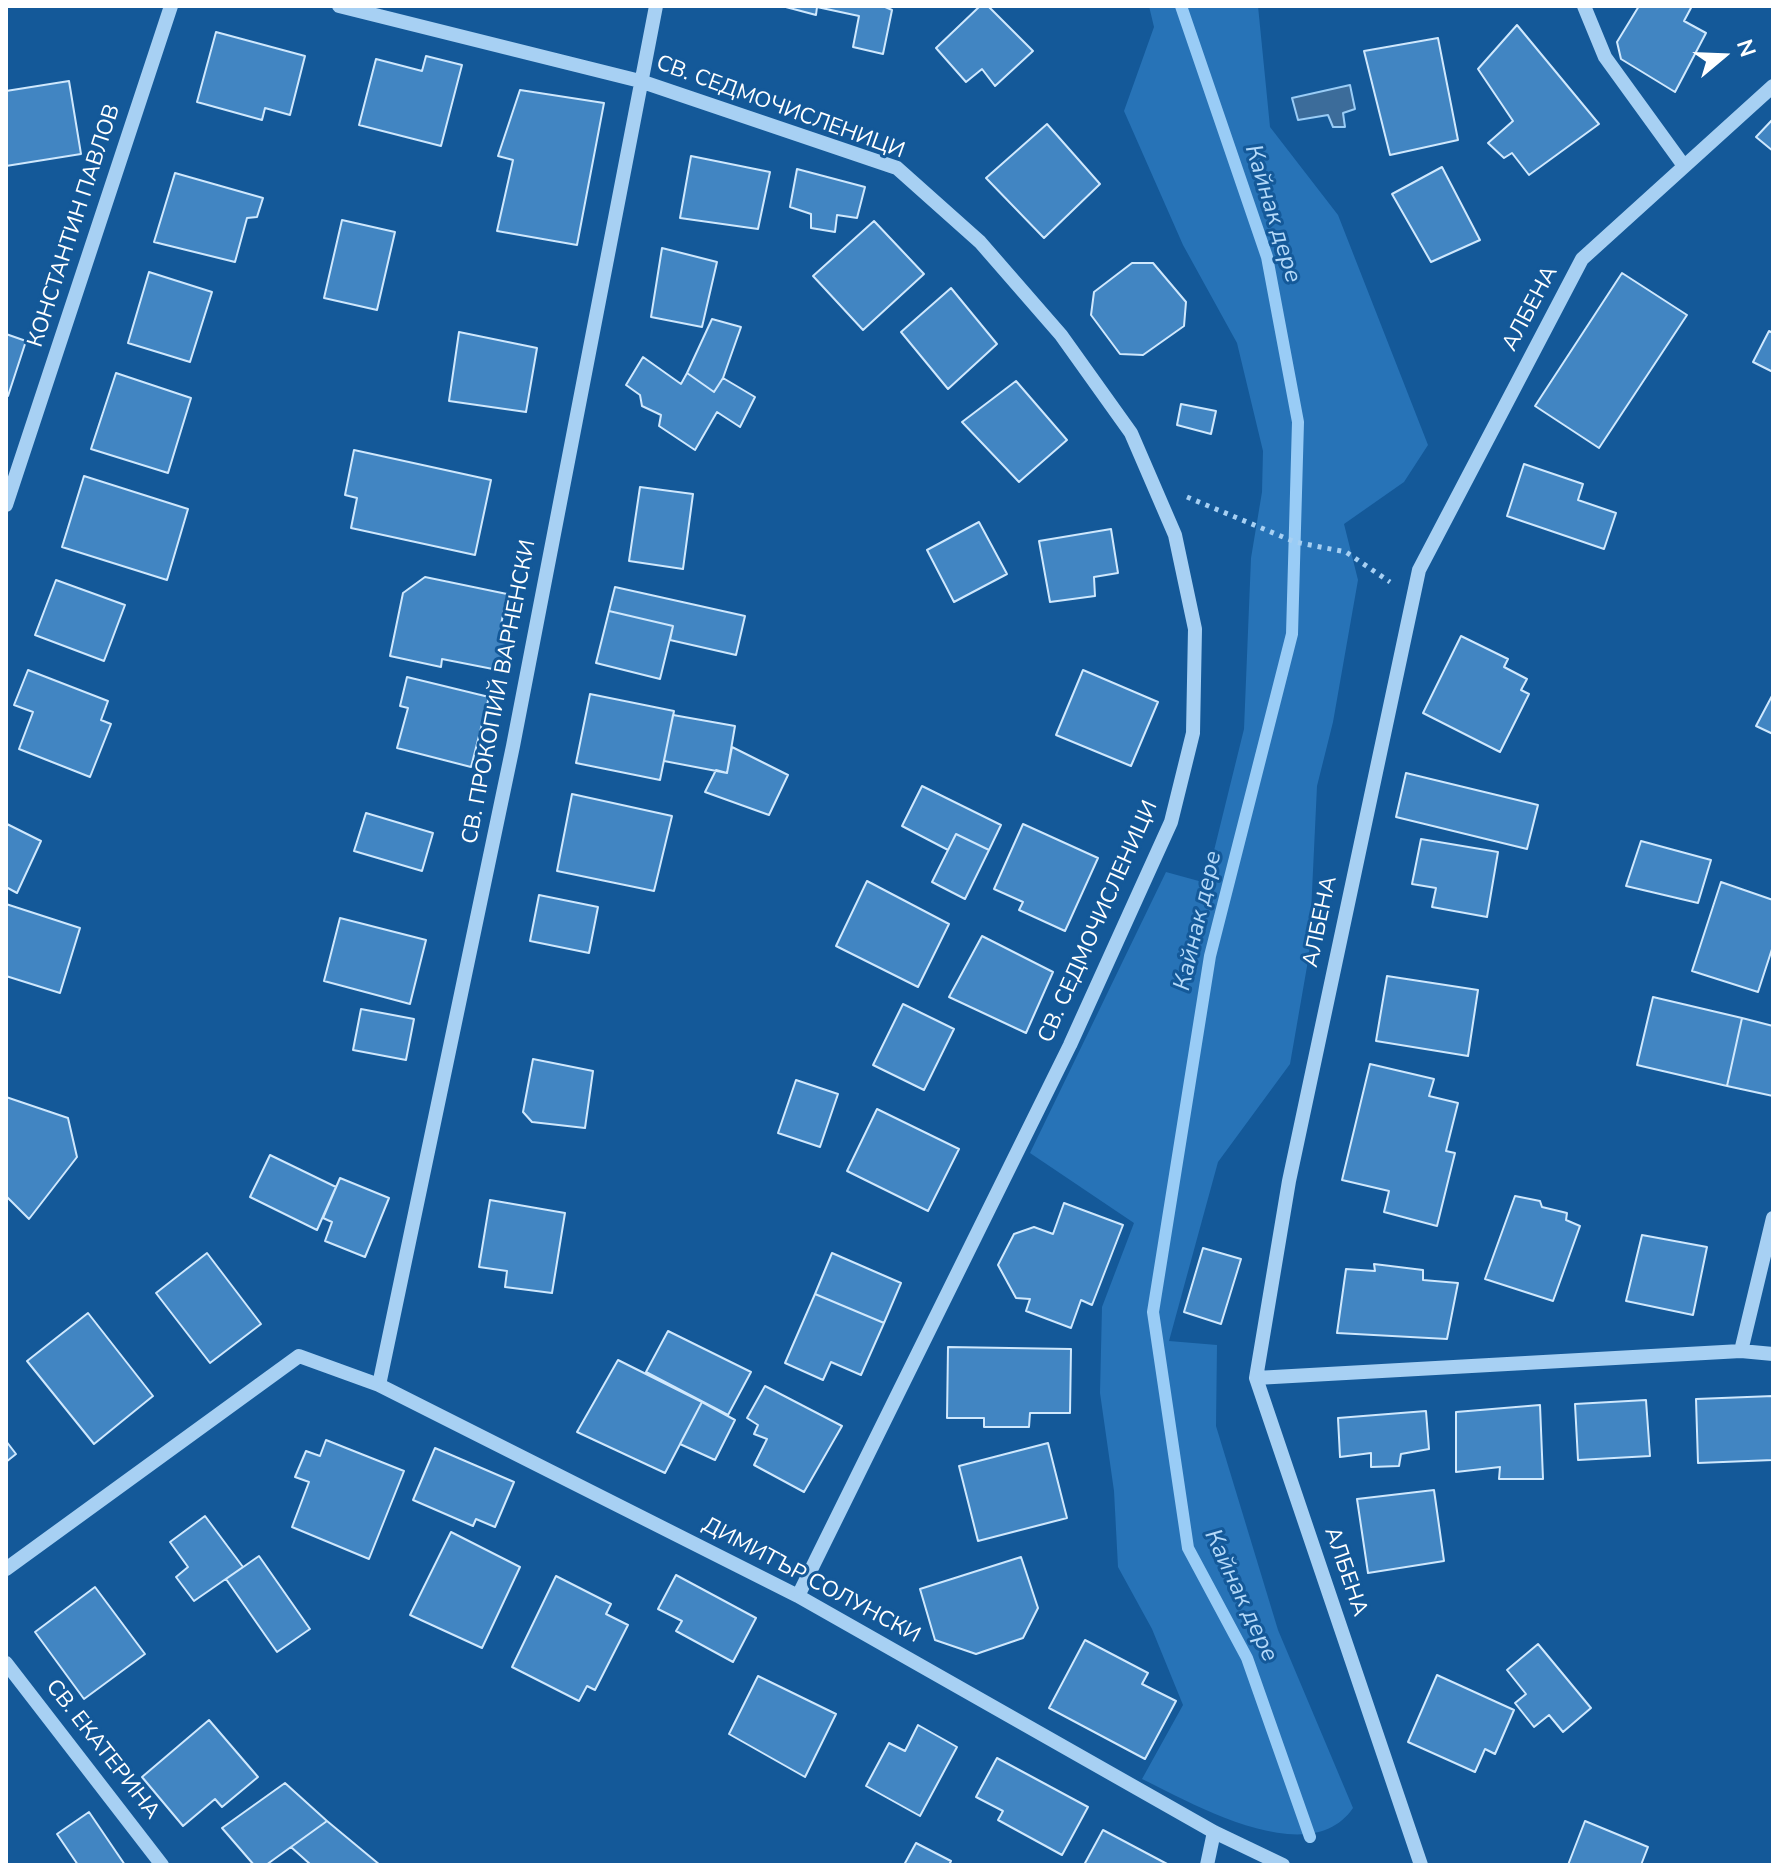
<!DOCTYPE html>
<meta charset="utf-8">
<style>
body{margin:0}
#map{position:relative;width:1779px;height:1871px;overflow:hidden;background:#145999;font-family:"Nunito Sans",sans-serif}
canvas{display:block}
.frame{position:absolute;inset:0;border:8px solid #fff;pointer-events:none}
.north{position:absolute;left:1683px;top:16px;width:80px;height:80px;-webkit-text-stroke:6px #145999;paint-order:stroke;rotate:71deg;font-size:22px;font-weight:700;line-height:32px;text-align:center;color:#fff}
.north::after{content:'';display:block;margin:auto;width:28px;height:36px;background:#fff;clip-path:polygon(50% 0,100% 100%,50% 72%,0 100%)}
</style>
<div id="map">
<canvas width="1779" height="1871"></canvas>
<div class="frame"></div>
<div class="north">N</div>
</div>
<script>
const ctx = document.querySelector('canvas').getContext('2d');
ctx.lineJoin = 'round';
function paint(path, color) { ctx.fillStyle = color; ctx.fill(path, 'evenodd'); }
function stroke(path, color, width, dash) { ctx.strokeStyle = color; ctx.lineWidth = width; ctx.lineCap = dash ? 'butt' : 'round'; ctx.setLineDash(dash || []); ctx.stroke(path); }
function label(font, color, halo, rows, align = 'center') {
  ctx.font = font + ' "Nunito Sans",sans-serif'; ctx.lineWidth = 6; ctx.setLineDash([]); ctx.textBaseline = 'middle'; ctx.strokeStyle = halo; ctx.fillStyle = color; for (const [text, x, y, turn = 0] of rows) {
    ctx.save(); ctx.translate(x, y); ctx.rotate((+turn || 0) * Math.PI / 180); ctx.textAlign = isNaN(turn) ? turn : align; if (halo) ctx.strokeText(text, 0, 0); ctx.fillText(text, 0, 0); ctx.restore();
  }
}
paint(new Path2D(`
 M1149,6H1258L1270,127L1338,215L1428,445L1404,482L1344,524L1358,580L1333,722L1317,786L1309,955L1290,1064L1218,1162L1169,1341L1217,1345L1216,1426L1278,1630L1353,1808C1310,1871 1195,1805 1142,1779L1183,1705L1152,1629L1118,1567L1114,1491L1100,1393L1102,1307L1134,1223L1030,1153L1166,872L1206,883L1244,729L1251,558L1262,492L1263,451L1237,343L1183,245L1124,111L1154,27Z`), '#2773b7');
const water = new Path2D(`
 M1350,85L1355,109L1343,113L1345,127H1333L1328,115L1298,120L1292,98Z`);
paint(water, '#3c6c9a');
stroke(water, '#99ccf6', 2);
stroke(new Path2D(`
 M1181,6L1267,257L1298,422L1292,634L1210,956L1153,1312L1188,1548L1247,1658L1310,1837`), '#99ccf6', 12);
const building = new Path2D(`
 M782,6H883L892,10L883,54L853,47L859,16L817,7L816,15Z
 M980,6H988L1033,51L995,86L982,69L966,82L936,48Z
 M1639,6H1692L1684,21L1706,33L1675,92L1621,59L1617,42Z
 M1517,25L1599,124L1529,175L1512,153L1504,158L1488,143L1513,121L1478,69Z
 M216,32L305,56L290,115L265,108L262,120L197,102Z
 M1438,38L1458,140L1390,155L1364,51Z
 M426,56L462,65L441,146L359,125L376,59L422,71Z
 M69,81L81,154L6,166V91Z
 M520,90L604,103L577,245L497,231L513,160L498,156Z
 M1773,119V151L1756,137Z
 M1047,124L1100,184L1044,238L986,178Z
 M691,156L770,172L758,229L680,218Z
 M1442,167L1480,240L1431,262L1392,194Z
 M797,169L865,187L857,218L837,215L835,232L811,228V214L790,207Z
 M175,173L263,198L257,217L247,218L235,262L154,242Z
 M342,220L395,232L377,310L324,298Z
 M874,221L924,274L863,330L813,276Z
 M662,248L717,262L702,327L651,317Z
 M1132,263H1153L1186,302L1184,326L1143,355L1120,354L1091,315L1094,292Z
 M149,272L212,292L190,362L128,343Z
 M1622,273L1687,315L1599,448L1535,406Z
 M951,288L997,344L948,389L901,332Z
 M712,319L741,327L723,378L714,392L687,373Z
 M1769,331L1773,333V372L1753,362Z
 M459,332L537,348L526,412L449,401Z
 M6,334L26,341L8,396L6,395Z
 M643,357L681,384L687,373L714,392L723,378L755,397L740,427L717,412L695,450L659,426L661,415L642,406L640,395L626,385Z
 M116,373L191,398L168,473L91,449Z
 M1016,381L1067,440L1019,482L962,422Z
 M1181,404L1216,411L1211,434L1177,425Z
 M354,450L491,480L475,555L351,528L357,498L345,495Z
 M1524,464L1583,484L1578,500L1616,513L1604,549L1507,516Z
 M84,476L188,509L167,580L62,547Z
 M640,487L693,494L683,569L629,561Z
 M979,522L1007,574L954,602L927,550Z
 M1111,529L1118,573L1094,577L1095,596L1050,602L1039,541Z
 M425,577L507,594L501,625L512,628L503,671L442,659L441,667L390,656L403,593Z
 M56,580L125,605L104,661L35,635Z
 M615,587L745,616L736,655L670,640L673,626L609,611Z
 M609,611L673,626L660,679L596,663Z
 M1461,636L1508,659L1504,667L1527,679L1521,690L1529,694L1500,752L1423,713Z
 M28,670L108,701L101,720L111,724L90,777L19,749L33,712L14,705Z
 M1083,670L1158,702L1131,766L1056,735Z
 M407,677L489,697L471,767L397,748L408,708L400,706Z
 M590,694L674,711L660,780L576,763Z
 M1773,694V734L1756,726Z
 M673,715L735,726L727,773L664,761Z
 M732,747L788,775L769,815L705,792L716,770L727,773Z
 M1406,773L1538,805L1527,849L1396,817Z
 M922,786L1001,825L989,850L956,834L948,850L902,826Z
 M572,794L672,816L654,891L557,871Z
 M366,813L433,833L422,871L354,851Z
 M7,824L41,841L17,893L6,887Z
 M1023,824L1098,858L1065,931L1019,910L1023,902L994,889Z
 M956,834L989,850L965,899L932,882Z
 M1421,839L1498,852L1487,917L1432,907L1436,888L1412,884Z
 M1641,841L1711,860L1698,903L1626,886Z
 M867,881L949,924L918,987L836,946Z
 M1721,882L1773,900V946L1758,992L1692,971Z
 M539,895L598,907L589,953L530,941Z
 M6,904L80,928L60,993L6,976Z
 M340,918L426,940L410,1004L324,981Z
 M982,936L1053,972L1026,1033L949,997Z
 M1387,976L1478,990L1468,1056L1376,1041Z
 M1653,997L1742,1018L1727,1086L1637,1065Z
 M903,1004L954,1029L924,1090L873,1065Z
 M361,1009L414,1019L406,1060L353,1050Z
 M1742,1018L1773,1026V1096L1727,1086Z
 M533,1059L593,1071L585,1128L532,1122L523,1112Z
 M1370,1064L1434,1079L1429,1096L1458,1103L1446,1151L1455,1153L1437,1226L1384,1212L1389,1191L1342,1180Z
 M796,1080L838,1094L820,1147L778,1133Z
 M6,1097L68,1118L77,1157L29,1219L6,1196Z
 M877,1109L959,1149L928,1211L847,1171Z
 M270,1155L336,1187L317,1230L250,1197Z
 M340,1178L389,1198L365,1257L325,1241L332,1222L323,1218Z
 M1515,1196L1540,1201L1542,1207L1567,1213L1566,1220L1580,1226L1553,1301L1485,1279Z
 M490,1200L565,1213L552,1293L505,1287L507,1271L479,1267Z
 M1064,1203L1123,1225L1092,1305L1081,1300L1071,1328L1026,1311L1030,1299L1016,1298L998,1265L1014,1234L1034,1227L1053,1234Z
 M1642,1235L1707,1247L1693,1315L1626,1301Z
 M1203,1248L1241,1259L1221,1324L1184,1312Z
 M207,1253L261,1324L210,1363L156,1293Z
 M832,1253L901,1283L884,1323L815,1294Z
 M1374,1264L1423,1270V1280L1458,1283L1447,1339L1337,1333L1346,1269L1375,1271Z
 M815,1294L884,1323L861,1375L831,1362L823,1380L785,1363Z
 M88,1313L153,1396L94,1444L27,1361Z
 M668,1331L751,1372L728,1415L646,1372Z
 M948,1347L1071,1349L1070,1413H1030L1029,1427H984V1418H947Z
 M618,1360L702,1402L665,1473L577,1432Z
 M765,1386L842,1426L804,1492L754,1465L767,1439L754,1434L758,1425L747,1418Z
 M1773,1396V1460L1698,1463L1696,1399Z
 M1646,1400L1650,1456L1578,1460L1575,1404Z
 M702,1402L735,1420L715,1460L680,1444Z
 M1540,1405L1543,1479H1499L1500,1467L1456,1472V1412Z
 M1426,1411L1429,1449L1401,1454L1399,1466L1371,1467V1453L1340,1457L1338,1418Z
 M326,1440L404,1471L369,1559L292,1527L309,1482L295,1477L306,1451L320,1456Z
 M6,1441L16,1454L6,1462Z
 M1048,1443L1067,1518L978,1541L959,1466Z
 M435,1448L514,1482L495,1527L476,1519L473,1526L413,1500Z
 M1434,1490L1444,1561L1368,1573L1357,1499Z
 M205,1516L243,1567L194,1601L176,1577L188,1567L170,1542Z
 M451,1532L520,1567L482,1648L410,1615Z
 M259,1556L310,1629L277,1652L226,1579Z
 M1021,1557L1038,1608L1023,1638L976,1654L935,1640L920,1589Z
 M676,1575L756,1618L733,1662L676,1631L682,1621L658,1609Z
 M556,1576L611,1604L606,1614L628,1625L595,1690L587,1686L579,1701L512,1667Z
 M95,1587L145,1654L84,1699L35,1632Z
 M1085,1640L1148,1673L1142,1684L1176,1701L1145,1759L1049,1708Z
 M1538,1644L1591,1708L1563,1732L1549,1715L1534,1727L1515,1703L1526,1694L1507,1670Z
 M1437,1675L1514,1710L1495,1754L1485,1749L1475,1772L1408,1742Z
 M758,1676L836,1714L805,1777L729,1734Z
 M209,1720L258,1777L222,1807L215,1799L183,1826L142,1777Z
 M918,1725L957,1747L920,1816L866,1786L889,1743L905,1751Z
 M997,1758L1088,1807L1062,1855L998,1820L1003,1811L976,1797Z
 M285,1783L327,1821L266,1865H254L222,1828Z
 M89,1812L125,1865H78L57,1834Z
 M327,1821L380,1865H311L291,1847Z
 M1585,1821L1648,1847L1641,1865H1568Z
 M1103,1830L1169,1865H1084Z
 M916,1843L951,1861L949,1865H904Z`);
paint(building, '#4185c2');
stroke(building, '#cfe8fd', 2);
stroke(new Path2D(`
 M1187,497L1295,542L1346,552L1390,582`), '#a7d0f3', 5, [4, 6]);
stroke(new Path2D(`
 M339,6L640,81L897,168L980,242L1061,335L1131,433L1175,535L1195,629L1193,733L1171,822L1070,1045L798,1596
 M1584,6L1605,57L1684,166
 M6,505L171,6
 M1741,1351L1773,1218
 M1256,1378L1741,1351L1773,1354
 M379,1385L513,746L656,6
 M6,1569L299,1356L379,1385L798,1596L1214,1832L1283,1865
 M6,1663L162,1865
 M1207,1865L1214,1832
 M1421,1865L1256,1378L1289,1181L1419,570L1582,259L1773,86`), '#a7d0f3', 14);
label('22px', '#fff', '#145999', [
 ["СВ. СЕДМОЧИСЛЕНИЦИ",780,108,20],
 ["КОНСТАНТИН ПАВЛОВ",75,226,-72],
 ["АЛБЕНА",1531,309,-62],
 ["СВ. ПРОКОПИЙ ВАРНЕНСКИ",500,692,-79],
 ["СВ. СЕДМОЧИСЛЕНИЦИ",1099,922,-66],
 ["АЛБЕНА",1321,922,-78],
 ["АЛБЕНА",1345,1572,71],
 ["ДИМИТЪР СОЛУНСКИ",811,1581,28],
 ["СВ. ЕКАТЕРИНА",102,1750,52]
]);
label('italic 24px', '#b4d9f9', '#145999', [
 ["Кайнак дере",1272,214,73],
 ["Кайнак дере",1199,921,-77],
 ["Кайнак дере",1240,1596,65]
]);
</script>
